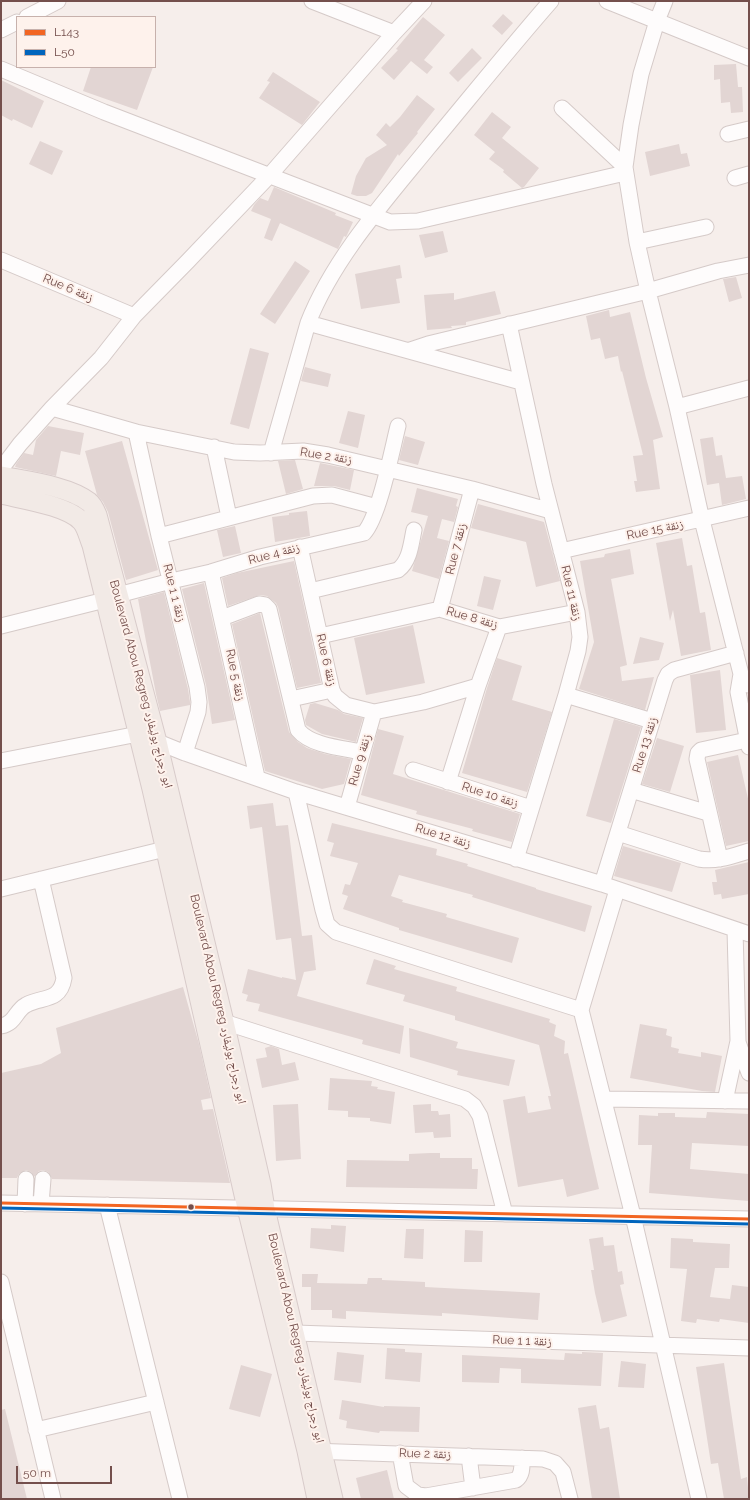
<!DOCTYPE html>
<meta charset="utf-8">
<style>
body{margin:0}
#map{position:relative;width:750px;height:1500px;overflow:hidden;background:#f6eeeb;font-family:Raleway,sans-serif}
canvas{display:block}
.frame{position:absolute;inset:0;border:2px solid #744f4c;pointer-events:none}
.legend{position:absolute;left:16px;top:16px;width:140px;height:52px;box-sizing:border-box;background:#fef2ec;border:1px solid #c7b1ac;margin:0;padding:5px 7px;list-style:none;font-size:12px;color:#744f4c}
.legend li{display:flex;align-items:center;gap:8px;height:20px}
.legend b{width:20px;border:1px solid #c7b1ac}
.scale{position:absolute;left:16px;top:1466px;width:96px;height:18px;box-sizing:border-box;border:2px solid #744f4c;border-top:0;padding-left:5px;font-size:12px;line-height:14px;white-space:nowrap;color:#744f4c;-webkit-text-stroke:3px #fef2ec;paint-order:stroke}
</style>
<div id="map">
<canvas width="750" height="1500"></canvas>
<div class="frame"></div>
<ul class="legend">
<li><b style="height:5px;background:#f26522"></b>L143</li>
<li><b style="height:5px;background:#0065bd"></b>L50</li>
</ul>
<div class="scale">50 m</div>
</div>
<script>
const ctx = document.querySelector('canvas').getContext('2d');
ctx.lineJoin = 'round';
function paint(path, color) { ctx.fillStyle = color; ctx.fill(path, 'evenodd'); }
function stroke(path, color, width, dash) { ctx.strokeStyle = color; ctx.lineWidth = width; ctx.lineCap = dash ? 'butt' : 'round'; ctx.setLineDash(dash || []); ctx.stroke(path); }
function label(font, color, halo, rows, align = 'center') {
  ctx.font = font + ' Raleway,"Noto Naskh Arabic",sans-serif'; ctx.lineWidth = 4; ctx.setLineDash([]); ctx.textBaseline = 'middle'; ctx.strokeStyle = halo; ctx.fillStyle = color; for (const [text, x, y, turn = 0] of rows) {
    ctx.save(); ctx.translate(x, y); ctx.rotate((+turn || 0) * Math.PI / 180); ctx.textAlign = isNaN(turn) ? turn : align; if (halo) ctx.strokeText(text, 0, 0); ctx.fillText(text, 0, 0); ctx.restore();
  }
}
paint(new Path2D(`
 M503,14L513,23L502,35L492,26Z
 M423,17L445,35L424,60L433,67L427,74L411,61L394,80L381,68L398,50L396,49Z
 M472,48L482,58L458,82L449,73Z
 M736,64L738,87H742L743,112L731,113L730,102L721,103L720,79L714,80V65Z
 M91,67H153L137,110L83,91Z
 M273,72L320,102L302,125L259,98L270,82L267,81Z
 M1,80L44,101L32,128L13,119L12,121L1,115Z
 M417,95L435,109L417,132L418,133L399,156L398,154L372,193L366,196H357L351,194L356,176L366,158L387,145L376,135L386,123L390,127L400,117Z
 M492,112L511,127L502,138L539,168L524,187L522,188L503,172L504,170L489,159L495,152L474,135Z
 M40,141L63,151L52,175L29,164Z
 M679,144L681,154L687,153L690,166L650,176L645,152Z
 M274,187L336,213L335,215L353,222L347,235L346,237L344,236L338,249L280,223L272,241L264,238L271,219L251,211L254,205L260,198L268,201Z
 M443,231L448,252L425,258L419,235Z
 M295,261L310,271L275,324L260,314Z
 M400,265L402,278L396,279L400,303L361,309L355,274Z
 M736,277L742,298L729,302L723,279Z
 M495,291L501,314L466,322V325L451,326L452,328L427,330L424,295L454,293V300Z
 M609,310L610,317L630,312L646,378L663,437L653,440L660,489L636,492L634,481H637L633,456L643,455L622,371L621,372L618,356L605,359L600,338L591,340L586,316Z
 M250,348L269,353L249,429L230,424Z
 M305,367L331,374L328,387L301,381Z
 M348,411L365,415L358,448L339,443Z
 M48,426L84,433L80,455L61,451L56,476L15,467L16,464L24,453L33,455L36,440Z
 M405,436L425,442L418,465L399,460Z
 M713,437L716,456L722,455L726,478L742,476L746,499L722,505L719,483L707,485L700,439Z
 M122,441L158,570L126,580L108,512L103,502L97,495L85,451Z
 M295,460L303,489L286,494L278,461Z
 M320,463L354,470L350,490L334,486H314Z
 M417,488L458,499L456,506L458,507L454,522L442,519L437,538L449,541L439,579L412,571L428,516L411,512Z
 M478,504L544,522L560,581L536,587L526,542L471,528Z
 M307,511L310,536L275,542L272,517L289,515V513Z
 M235,526L241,553L223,557L217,530Z
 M682,538L687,566L692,565L700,613L705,612L711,650L681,656L673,610L670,621L656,543Z
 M630,549L634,574L611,579L627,665L620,667L622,681L654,677L645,710L579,689L594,642L580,561L604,557L605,554Z
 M294,561L321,683L297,688L278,607L276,603L267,596L260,595L228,606L222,578L237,573Z
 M484,576L501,580L493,610L477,606Z
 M204,583L235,720L212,724L206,685L182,589Z
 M164,592L188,689L190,702V705L160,711L156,694L138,599Z
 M260,613L289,732L298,742L307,748L325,754L351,759L344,784L322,789L265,771L232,624Z
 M413,625L425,683L366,695L354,638Z
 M640,637L664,643L659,660L633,664Z
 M497,658L522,666L512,700L552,712L527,792L462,773L487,688Z
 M720,670L726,730L696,733L690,675Z
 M315,703L338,710L344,714L363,718L356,742L322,734L306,725L305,720L310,704Z
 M614,719L641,727L611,823L586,816Z
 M378,729L404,736L393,774L520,814L512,842L472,831L473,829L416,814L417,811L361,795Z
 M657,738L684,746L670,792L642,784Z
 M738,755L749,803V841L726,846L707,762Z
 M273,803L276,826L288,825L302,936L312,935L316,970L304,972L297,996L404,1026L400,1054L362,1044L363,1040L258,1011L260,1004L246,1001L248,995L242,993L248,969L282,978V977L296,980L291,938L276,940L262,827L250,829L247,806Z
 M332,823L437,849L436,855L468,864L467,866L536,888V889L592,906L585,932L472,897L473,895L399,875L391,896L403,900L402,902L447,914L446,917L519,938L512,963L399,930V928L343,909L348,896L342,894L345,884L350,885L358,863L330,856L334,843L327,841Z
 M623,846L681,863L672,892L614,876Z
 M749,862V894L722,899L721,894L714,895L712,882H717L715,870Z
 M374,959L396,966L394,969L457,987L456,991L550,1019L549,1022L556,1025L554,1036L565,1041L564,1054L568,1053L599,1189L567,1197L563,1179L518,1187L503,1100L525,1096L528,1113L551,1109L548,1096H551L539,1045L455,1020V1016L403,1001L405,995L366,984Z
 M183,987L199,1044L211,1098L201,1100L203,1110L213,1109L230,1183L52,1179L48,1172L43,1170L39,1171L34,1177L31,1172L26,1170L19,1174L17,1178H1V1073L41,1064L61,1053L56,1028Z
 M640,1024L667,1029L666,1035L672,1037L671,1047L679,1049L678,1053L701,1057V1052L722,1056L715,1092L702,1091L630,1078Z
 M409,1028L458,1042L456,1048L515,1060L509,1086L457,1075L458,1071L410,1057Z
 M271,1046L279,1049L282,1065L295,1062L299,1080L262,1088L256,1059L267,1057L265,1048Z
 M330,1078L372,1081L371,1086L378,1087L377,1089L395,1092L391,1124L370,1121V1118L348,1117V1111L328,1110Z
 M298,1104L301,1159L276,1161L273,1105Z
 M431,1104V1111H438L439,1115L450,1114L451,1137L434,1138L433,1132L415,1133L413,1105Z
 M707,1112L749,1114V1146L692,1143L690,1169L749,1174V1201L649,1193L652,1145H638L639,1115L658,1116V1113H675V1117L706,1118Z
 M430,1153H440V1158H472V1169H478L477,1189L346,1187L347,1160L409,1161V1154Z
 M331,1225L346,1226L344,1252L310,1248L311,1228L331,1229Z
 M406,1229H424L423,1259L404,1258Z
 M465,1230L483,1231L482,1262H464Z
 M603,1237L604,1246L614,1245L618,1272L622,1271L624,1284L620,1285L627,1316L602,1323L595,1293L591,1270H594L589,1239Z
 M671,1238L693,1239V1242L730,1244L729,1268H715L710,1297L730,1299L732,1285L749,1287V1323L720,1319L719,1322L697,1319L696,1323L681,1321L687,1269L670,1268Z
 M302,1274H318L317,1283L367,1284L368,1278H382V1280L425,1282V1287L540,1293L538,1320L442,1313V1316L346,1311V1319L332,1318V1310H311V1287H302Z
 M387,1348L405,1349V1352L422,1353L420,1382L385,1379Z
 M337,1352L364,1355L361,1383L334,1380Z
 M582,1352L603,1353L601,1386L521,1383V1369L500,1368L499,1383L462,1382V1355L564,1360L565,1353L582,1354Z
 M621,1361L646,1364L644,1388L618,1387Z
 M724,1363L741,1479L747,1477L749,1499H724L718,1463L711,1464L696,1367Z
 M241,1365L272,1374L260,1417L229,1409Z
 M342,1400L384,1407V1406L420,1407L419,1432L380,1431L379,1433L346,1428L347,1421L339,1419Z
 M596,1405L600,1429L609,1427L620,1499H592L578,1408Z
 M5,1409L27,1499H1V1410Z
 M387,1470L394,1499H361L356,1478Z`), '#e2d5d3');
const minor = new Path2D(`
 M312,1L394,33
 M607,1L749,58
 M665,1L657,21L641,74L631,125L625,167L637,242L648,291L677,407L702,520L741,674L749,685
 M27,17L58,1
 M1,30L17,22
 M1,69L104,112L390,222L418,221L625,173
 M562,108L625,167
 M728,134L749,129
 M735,178L749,174
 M637,242L706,227
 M1,260L134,316
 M308,323L521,382
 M509,324L544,484L577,612L580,637L578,651L566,695L516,859
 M410,350L428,344L648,291L718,271L749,265
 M677,407L749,388
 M52,408L136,432L234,452L260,453L303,451L328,455L472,489L551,511
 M136,432L159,536L197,687L199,702L198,712L185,753
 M214,447L229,517
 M271,453L308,323C333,259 384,202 428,148C469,99 509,49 551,1
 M1,469L20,444L52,408L101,358L134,316L188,261L269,176L394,33L424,1
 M159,536L313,496L332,495L377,507
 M300,547L332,690L335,696L346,705L374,712L423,702L478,686
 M561,551L749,508
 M211,572L257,777
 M310,591L398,570C410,561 411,544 414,530
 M118,595L171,581L211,572L260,557L364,533C379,517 392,450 398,426
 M440,609L472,489
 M222,618L259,604L265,605L269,609L298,730C311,746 342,748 362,752
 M1,626L105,600
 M320,636L440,609L499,627L577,612
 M741,674L738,692L749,747
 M566,695L652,721
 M291,699L332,690
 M1,761L138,734L185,753L296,792L602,884L749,934
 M413,770L531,808
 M448,782L478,686L499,627
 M631,790L708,813
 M296,792L323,910L327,924L336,932L581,1010
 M347,807L374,712
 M618,833L699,859C717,862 732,856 749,851
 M720,859L697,759L698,753L701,750L747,740
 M602,884L665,680L668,674L674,670L736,653
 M1,889L165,849
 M617,890L581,1010L633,1216L699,1499
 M224,1022L465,1099L474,1106L480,1116L505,1214
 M1,1026C16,1023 15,1011 26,1005C41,996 60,1003 64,978L41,879
 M738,1042L749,1073
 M604,1099L749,1101
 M725,1101L738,1041L735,930
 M1,1203L749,1219
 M25,1204L26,1179
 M41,1204L43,1179
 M107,1205L180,1499
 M1,1282L53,1499
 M295,1333L749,1348
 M36,1430L156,1402
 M311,1451L543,1459L555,1463L563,1472L570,1499
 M400,1453L406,1486L418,1495L426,1496L516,1480C523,1475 522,1466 522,1458
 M469,1456L473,1488`);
const major = new Path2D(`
 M1,476C26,481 69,486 89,502C93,505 95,510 97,515L157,742L224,1022L261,1184L265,1209L333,1499
 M1,494C22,499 69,506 82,522C87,528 89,538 92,545L152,789L247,1208L307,1451L317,1499`);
stroke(minor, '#d5cac8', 17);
stroke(major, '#d8cbca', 21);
stroke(minor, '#fefcfc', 15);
stroke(major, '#f2eae6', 19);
stroke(new Path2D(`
 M1,1203L749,1219`), '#f26522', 3);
stroke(new Path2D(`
 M1,1208L749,1224`), '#0065bd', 3);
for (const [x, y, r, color] of [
 [191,1207,3.5,"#744f4c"]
]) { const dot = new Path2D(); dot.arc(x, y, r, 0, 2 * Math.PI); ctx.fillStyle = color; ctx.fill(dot); stroke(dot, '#fef2ec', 1.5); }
label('12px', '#744f4c', '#fef2ec', [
 ["Rue 6 زنقة",68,288,23],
 ["Rue 2 زنقة",326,456,9],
 ["Rue 15 زنقة",655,530,-12],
 ["Rue 7 زنقة",456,549,-76],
 ["Rue 4 زنقة",274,554,-15],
 ["Rue 1 زنقة 1",174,593,76],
 ["Rue 11 زنقة",571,593,77],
 ["Rue 8 زنقة",472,618,16],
 ["Rue 6 زنقة",326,660,77],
 ["Rue 5 زنقة",235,675,78],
 ["Boulevard Abou Regreg ابو رجراج بوليفارد",141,684,75],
 ["Rue 13 زنقة",645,745,-73],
 ["Rue 9 زنقة",360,760,-74],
 ["Rue 10 زنقة",490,795,18],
 ["Rue 12 زنقة",443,836,17],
 ["Boulevard Abou Regreg ابو رجراج بوليفارد",218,999,77],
 ["Boulevard Abou Regreg ابو رجراج بوليفارد",296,1338,77],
 ["Rue 1 زنقة 1",522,1341,2],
 ["Rue 2 زنقة",425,1454,2]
]);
</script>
